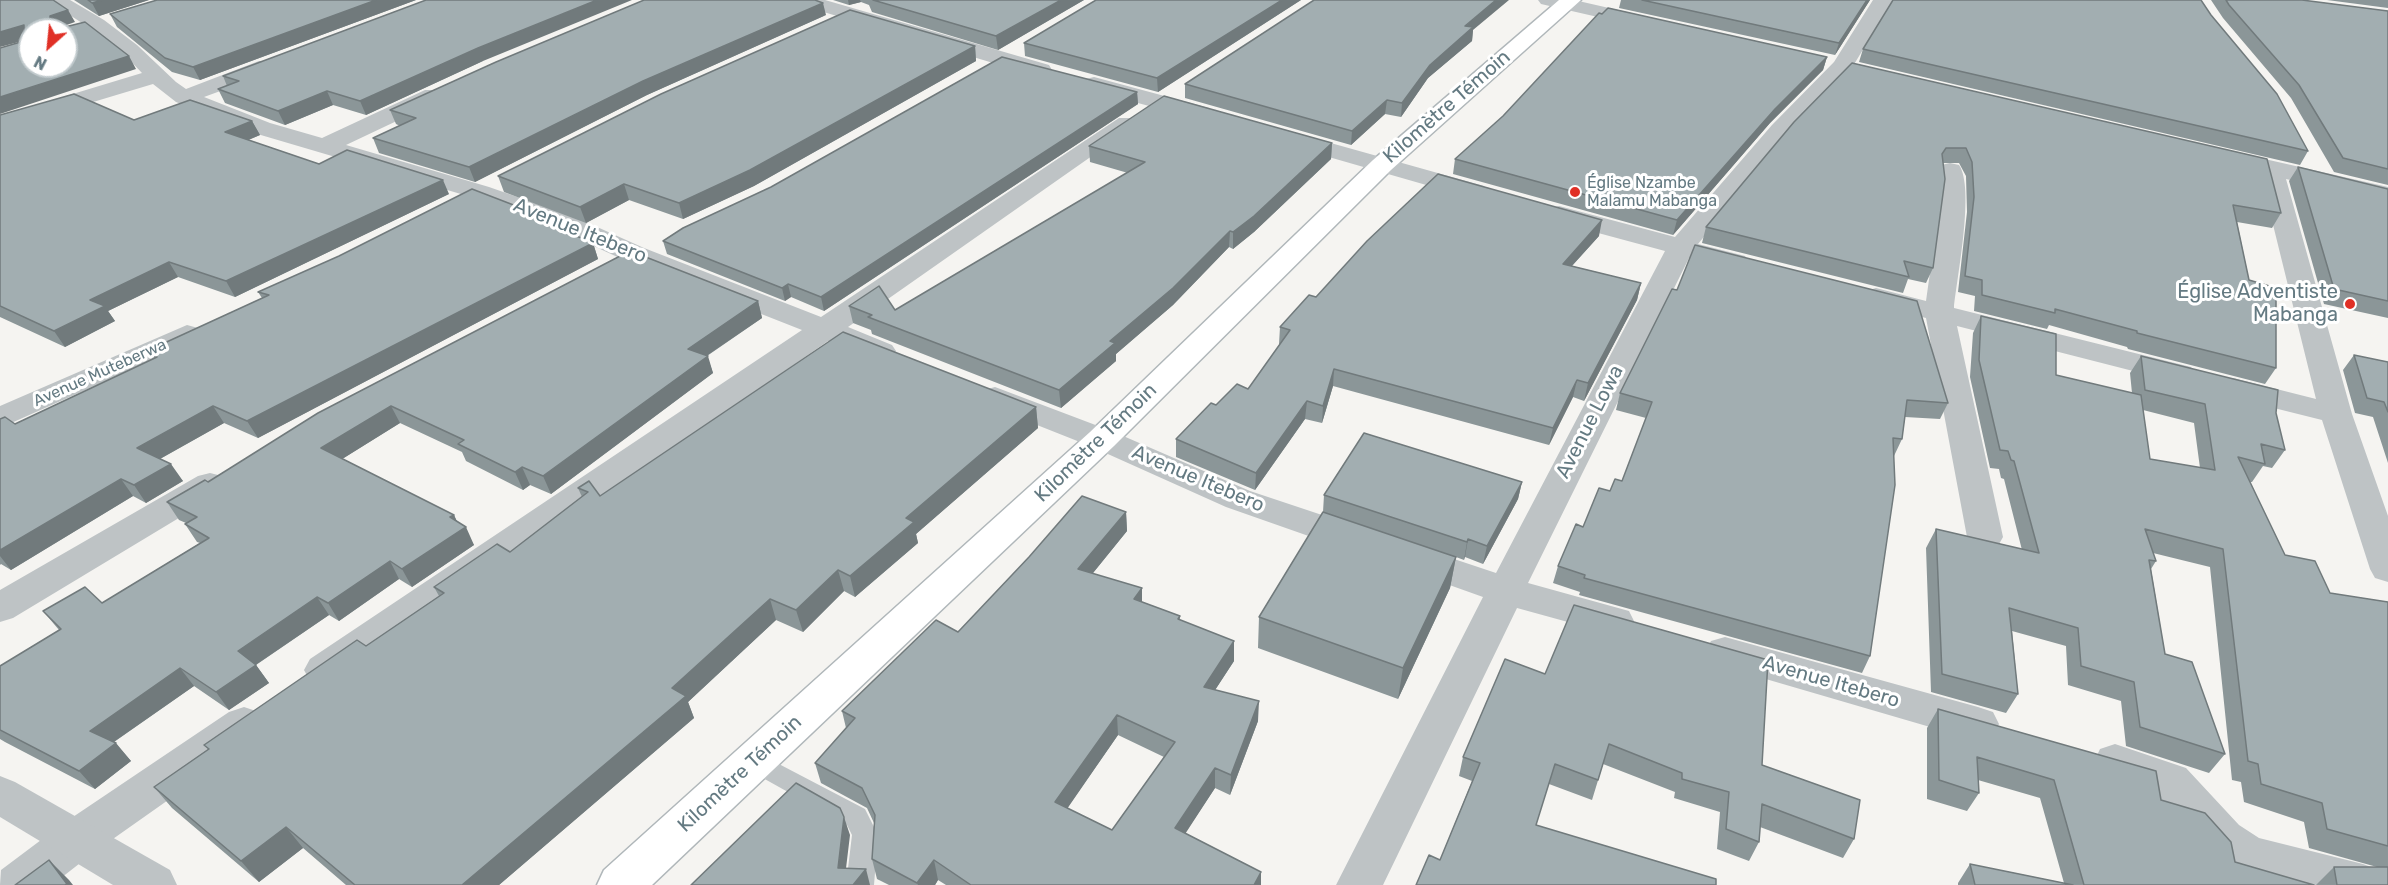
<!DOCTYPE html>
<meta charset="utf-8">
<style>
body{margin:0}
#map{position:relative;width:2388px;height:885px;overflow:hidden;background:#f5f4f1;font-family:Rubik,sans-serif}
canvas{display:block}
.north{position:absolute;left:18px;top:18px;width:60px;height:60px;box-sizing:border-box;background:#fff;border:2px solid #c1cacd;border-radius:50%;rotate:207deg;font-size:16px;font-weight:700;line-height:24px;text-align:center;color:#647a82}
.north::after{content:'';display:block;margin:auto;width:21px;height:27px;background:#e03026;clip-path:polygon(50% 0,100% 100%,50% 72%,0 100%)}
</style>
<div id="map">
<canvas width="2388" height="885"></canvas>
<div class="north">N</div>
</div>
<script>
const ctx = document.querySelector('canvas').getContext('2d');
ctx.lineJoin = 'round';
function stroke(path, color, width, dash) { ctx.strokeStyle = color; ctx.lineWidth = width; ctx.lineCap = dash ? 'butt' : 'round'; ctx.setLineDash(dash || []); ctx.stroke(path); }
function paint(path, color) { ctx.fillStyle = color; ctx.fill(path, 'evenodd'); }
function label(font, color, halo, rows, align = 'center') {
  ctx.font = font + ' Rubik,sans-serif'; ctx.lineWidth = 6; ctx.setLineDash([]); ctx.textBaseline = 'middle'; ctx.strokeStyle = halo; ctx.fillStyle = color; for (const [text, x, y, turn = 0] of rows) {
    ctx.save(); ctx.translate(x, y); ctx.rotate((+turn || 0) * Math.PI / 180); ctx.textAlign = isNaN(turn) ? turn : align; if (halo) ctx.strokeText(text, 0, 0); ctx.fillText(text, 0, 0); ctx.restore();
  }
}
const secondary = new Path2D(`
 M1559,0H1581L1391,170L1114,446L652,885H597L604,870L1090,432L1373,160Z`);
stroke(secondary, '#b0b7ba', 3);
paint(new Path2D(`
 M754,751L865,809L878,835L874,885H846L852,835L847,825L745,768L741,761L745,754Z`), '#bec3c5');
paint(new Path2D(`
 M46,0H70L104,20L137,45L176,82L186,89L259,61H275L278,66L275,71L204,97L270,123L322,138L425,90H441L444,95L441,100L346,145L489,187L577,218L644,248L821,317L1119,118H1135L1139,123L848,327L892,345L896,351L892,357C871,363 848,349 828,341L338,681L324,685L310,681L304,670L310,659L802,330L624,260L559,230L471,197L254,133L176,102L153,84L0,130V116L142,73L123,53L90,28Z
 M794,0H825L1049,65L1052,70L1049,75H1033L797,4Z
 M1538,0H1574L1653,18L1656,22L1653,26L1646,28L1541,4Z
 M1873,0H1893L1850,71L1788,135L1698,244L1745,256L1749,262L1745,268L1735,270L1689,258L1528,583L1629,611L1634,621L1629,631L1615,635L1517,608L1383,885H1336L1483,597L1399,567L1394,558L1399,549L1412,545L1496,573L1665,251L1550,220L1546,214L1550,208L1559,206L1675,237L1772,125L1834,62Z
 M1094,77L1209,108L1213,113L1209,118L1201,120L1086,89L1083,84L1086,79Z
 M1288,131L1484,186L1488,191L1484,196L1475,199L1280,143L1276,138L1280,133Z
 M2225,150L2388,187V203L2286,179L2352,414L2388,516V582L2375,578L2370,569L2322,420L2222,395L2217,388L2222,381L2233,378L2316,399L2260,172L2216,162L2213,157L2216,152Z
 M1950,163L1959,165C1975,188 1957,277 1954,308L2191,367L2195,374L2191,381L2180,383L1957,326L2003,537L1998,546L1985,550L1972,546L1967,537L1926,318L1866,303L1862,297L1866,291L1876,288L1926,301L1941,194L1938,170L1941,165Z
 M187,325L198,328L202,334L198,340L0,428V406Z
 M995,387L1114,432L1250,491L1370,531L1375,540L1370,549L1357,553L1226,507L1090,446L984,404L979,397L984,390Z
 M210,473L222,476L227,484L222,492L13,618L0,622V590L198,476Z
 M1725,637L1978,707L1993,712L1999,724L1993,736L1978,741L1711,663L1705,652L1711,641Z
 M244,707L259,712L265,724L259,736L93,853L52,885H0L1,870L61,825L229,712Z
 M2115,744L2186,768L2239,825L2259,838L2363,864L2379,870L2386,885H2285L2232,869L2207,853L2156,794L2100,775L2094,762L2100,749Z`), '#bec3c5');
paint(new Path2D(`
 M0,776L15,782L170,870L177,885H113L0,817Z`), '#bec3c5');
paint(secondary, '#fff');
paint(new Path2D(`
 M74,0H149L99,16Z
 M157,0H416L200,80L172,72L117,27L110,14Z
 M833,0H1084L998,50L872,12L869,5L861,2L849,5Z
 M1096,0H1301L1158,92L1025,56L1024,43Z
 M1621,0H1870L1835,55L1619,8Z
 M2211,0H2302L2388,11V185L2334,172L2291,98L2223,18Z
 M2327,0H2388V8Z
 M826,15L647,95L475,182L379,153L373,138L400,126L396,124L390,110Z
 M2211,15L2308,151L2300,165L1859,62L1863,49Z
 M1473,30L1472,41L1428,78L1401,117L1385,114L1351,145L1185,98V84Z
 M975,46L976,61L754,186L683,219L629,200L586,223L504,192L498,176Z
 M1827,57L1823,70L1770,123L1673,235L1453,174L1455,159Z
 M483,61L366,115L333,105L285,125L225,103L218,89L227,86L223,76Z
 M1852,63L2281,213L2272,228L2237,222L2249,280L2276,368L2265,384L2128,349L2127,347L2049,325L2047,329L1974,311L1975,296L1958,292L1967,212L1966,176L1959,163H1943L1933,268L1926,283L1908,279L1903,293L1702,243L1706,227Z
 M1137,92L1138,104L824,311L791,297L785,301L667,254L663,241Z
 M0,115L134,120L252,121L260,135L248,140L319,164L449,194L235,297L178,277L108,311L115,321L65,347L0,317Z
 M1332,143L1331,159L1254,232L1233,249L1229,247L1173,305L1116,354V361L1061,408L872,334L871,330L853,323L849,306L895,310L1128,173L1090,162L1089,146Z
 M2298,167L2388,189V318L2324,304L2289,181Z
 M555,221L558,228L593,243L598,259L258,438L224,423L160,459L183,481L146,503L133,496L11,570L1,564L0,565V419L15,424L153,359L147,351L262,298L258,292Z
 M1599,236L1572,266L1641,283L1637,300L1584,401L1573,397L1549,445L1333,386L1322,423L1305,419L1255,490L1176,457V439L1216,405L1248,389L1280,344H1279L1280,327L1316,297Z
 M631,258L758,301L762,318L707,356L713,373L551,494L530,485L523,490L466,461L462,452L400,423L342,459L454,515L457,522L474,545L412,587L399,579L339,621L329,615L256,665L269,683L229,710L194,686L114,742L131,761L95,789L5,742L0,739V666L59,630L43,611L102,603L200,543L197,542L185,524L186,523L179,520L167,502L208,482Z
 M1672,289L1948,403L1940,419L1905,417L1902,439L1894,456L1870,656L1862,673L1579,595L1580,592L1553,583L1558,566L1583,527L1610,491L1622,481L1646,418L1616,410L1620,393Z
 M1981,316L2056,375L2132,393L2130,373L2141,356L2276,413L2285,450L2272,468L2263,466L2252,482H2250L2285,555L2330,593L2388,602V885H2316L2334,867H2377L2309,848L2304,822L2244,802L2241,782L2232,780L2210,567L2153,553L2156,561L2151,569L2165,654L2225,754L2209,773L2126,746L2121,701L2068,685L2066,646L2012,631L2018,694L2006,713L1931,692L1926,548L1936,529L2022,550L2004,479L2001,478L1999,469L1990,468L1970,377L1973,333ZM2143,410L2194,423L2200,468L2150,459Z
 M2354,355L2388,362V463L2373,417L2355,413L2343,370Z
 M1036,407L1038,428L916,534L918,543L855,597L844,591L803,632L776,620L688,702L694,718L499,885H346L303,848L259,882L172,808L154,787L208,749L204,745L366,646L439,596L434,587L510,552L582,497L578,488L600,496Z
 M1522,482L1518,499L1483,564L1465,557L1464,560L1456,557L1450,588L1398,699L1258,648L1259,617L1323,512L1324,495Z
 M1126,512L1127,531L1093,573L1142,602L1180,616V620L1234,661L1215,690L1258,721L1230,795L1215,788L1185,833L1261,872V885H946L938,880L935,885H889L877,879L872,859L874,823L867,808L821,783L815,763L846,728L842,711L958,632ZM1118,735L1164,757L1112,830L1067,808Z
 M1505,659L1762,765L1854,839L1843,858L1760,827L1759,842L1749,861L1717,849L1720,812L1674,798L1675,792L1603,764L1592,800L1549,784L1440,860L1472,781L1459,776L1463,757Z
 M1938,709L2161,800L2235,862L2314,885H1958V883L1970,864L2064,883L2040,798L1978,780L1979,793L1967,811L1927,799V728Z`), '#8b9698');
paint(new Path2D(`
 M102,0H149L99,16L92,3Z
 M376,0H416L200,80L193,67Z
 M597,0H632L483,61L366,115L360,101L478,48Z
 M848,0H860L861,2L849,5Z
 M1061,0H1084L998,50L996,36Z
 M1282,0H1301L1158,92L1157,78Z
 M1496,0H1509L1473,30L1472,41L1428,78L1401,117L1402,103L1430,65L1465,26Z
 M1867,0H1870L1835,55L1839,43Z
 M823,3L826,15L647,95L475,182L469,167L643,81Z
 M68,10L75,22L61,27L58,30L50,19V16Z
 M24,25L30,39L0,47V32Z
 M975,46L976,61L754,186L683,219L679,203Z
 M129,56L136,69L0,114V97Z
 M1827,57L1823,70L1770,123L1673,235L1677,220L1775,109Z
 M327,91L333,105L285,125L278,111Z
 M1137,92L1138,104L824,311L821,297Z
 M1387,100L1385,114L1351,145L1352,131Z
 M252,121L260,135L232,147L225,132Z
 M1332,143L1331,159L1254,232L1233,249V232Z
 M443,180L449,194L235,297L226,281Z
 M624,184L629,200L586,223L580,207Z
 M1602,220L1599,236L1559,280L1563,264Z
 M555,221L561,237L548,224Z
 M1230,231L1229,247L1173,305L1116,354V361L1061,408L1059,390L1110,341Z
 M593,243L598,259L258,438L247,421Z
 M169,262L178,277L108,311L115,321L65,347L54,331L90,300Z
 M1641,283L1637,300L1584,401L1588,383Z
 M788,284L791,297L785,301L782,288Z
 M758,301L762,318L693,365L688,349Z
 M708,356L713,373L551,494L543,476Z
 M1334,369L1333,386L1322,423L1323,406Z
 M1577,380L1573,397L1549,445L1553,428Z
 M1307,401L1305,419L1255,490L1256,473Z
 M213,406L224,423L149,465L137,448Z
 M391,406L400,423L331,466L321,448Z
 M1036,407L1038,428L916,534L918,543L855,597L850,576L906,518Z
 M171,464L183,481L146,503L134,485Z
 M522,467L530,485L523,490L515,472Z
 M121,479L133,496L11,570L0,556V550Z
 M1522,482L1518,499L1483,564L1487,546Z
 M1126,512L1127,531L1080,589L1078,569Z
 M454,515L461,530L466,527L474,545L412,587L402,569L450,517Z
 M1468,539L1465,557L1464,560L1467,542Z
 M1456,557L1450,588L1398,699L1403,668Z
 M390,561L399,579L339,621L328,603Z
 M838,570L844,591L803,632L796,610Z
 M1142,588V608L1134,599Z
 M317,597L329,615L254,666L256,665L269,683L229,710L216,692L238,651Z
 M770,599L776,620L688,702L694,718L499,885H462L672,688Z
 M1234,641V661L1204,707V687Z
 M180,668L194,686L105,748L90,731Z
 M1259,701L1258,721L1230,795L1231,775Z
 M1117,715L1118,735L1058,822L1055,802Z
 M116,743L131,761L95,789L79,771Z
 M1215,768V788L1176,848L1175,828Z
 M844,817L850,835L844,885L838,868Z
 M286,827L303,848L259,882L241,861Z
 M49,860L69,880L73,885H65Z
 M934,860L938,880L935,885H918L917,883Z
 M866,869L870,885H853Z
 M1261,872V885H1254Z`), '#717a7c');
const building = new Path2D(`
 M0,0H53L68,10L50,16V19H56L57,29L85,22L129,56L0,97V48L24,41V25L0,32ZM30,30H66V66H30Z
 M88,0H102L92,3Z
 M157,0H376L193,67L165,58L110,14Z
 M426,0H597L478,48L360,101L327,91L278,111L218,89L239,81L223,76Z
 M644,0H815L823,3L643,81L469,167L373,138L416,118L390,110L496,62Z
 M873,0H1061L996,36Z
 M1096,0H1282L1157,78L1024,43Z
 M1314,0H1496L1465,26L1473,27L1430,65L1402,103L1387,100L1352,131L1185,84Z
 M1642,0H1867L1839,43Z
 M1893,0H2201L2211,15L2277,94L2308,151L1863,49Z
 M2226,0H2302L2388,11V169L2343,158L2299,85L2229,5Z
 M1608,8L1827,57L1775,109L1677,220L1455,159L1503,116L1599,13L1602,14Z
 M850,10L975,46L750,170L679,203L624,184L580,207L498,176L661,94Z
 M1002,57L1137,92L821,297L788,284L782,288L663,241L683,228L771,187Z
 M1852,63L2267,159L2281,213L2233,205L2249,280L2276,288V368L2137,333V331L2055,309V313L1982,295V280L1965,276L1974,197L1972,162L1966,148H1946L1942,154L1945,179L1933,268L1904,261L1909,277L1706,227L1794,122Z
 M74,94L134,120L190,100L252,121L225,132L319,164L347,150L443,180L226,281L169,262L90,300L105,306L54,331L0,306V115Z
 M1164,96L1332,143L1254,216L1233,232L1230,231L1173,288L1110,341L1115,343L1059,390L868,317L872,315L849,306L879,286L895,310L1145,162L1089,146Z
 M2298,167L2388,189V301L2334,289Z
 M1438,174L1602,220L1563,264L1641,283L1588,383L1577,380L1553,428L1334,369L1323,406L1307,401L1256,473L1176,439L1211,403L1216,405L1237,384L1248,389L1290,330L1280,327L1309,295L1316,297L1367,241Z
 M472,189L555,221L548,224L593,243L247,421L213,406L137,448L171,464L134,485L121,479L0,550V419L5,417L15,424L157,357L147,351L269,295L258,292L339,256Z
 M1695,245L1917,301L1948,403L1907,400L1902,439L1893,438L1895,485L1870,656L1584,578L1585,575L1558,566L1576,524L1583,527L1599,488L1610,491L1615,479L1622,481L1652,402L1620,393L1672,289L1677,290Z
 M638,254L758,301L688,349L708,356L543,476L522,467L515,472L458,444L464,440L391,406L321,448L454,515L450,517L466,527L402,569L390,561L328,603L317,597L238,651L256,665L216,692L180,668L90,731L116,743L79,771L0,730V666L61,629L43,611L85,587L102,603L209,538L185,524L197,517L167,502L205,480L208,482L318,413L622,255L631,258Z
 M1981,316L2056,334V375L2141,395L2150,459L2215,470L2205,404L2145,390L2141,356L2278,390L2276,413L2285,450L2261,444L2265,464L2238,457L2285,555L2315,561L2330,593L2388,602V846L2327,829L2322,803L2261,784L2258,764L2248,761L2223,549L2145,529L2156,561L2149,560L2165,654L2192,662L2225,754L2140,727L2134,682L2081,666L2078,628L2009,608L2018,694L1942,674L1936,529L2039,553L2014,461L2011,460L2008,451L2000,450L1979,360Z
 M843,332L1036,407L906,518L914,522L850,576L838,570L796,610L770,599L672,688L686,696L462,885H355L286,827L241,861L154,787L209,749L204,745L357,640L366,646L444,593L434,587L497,544L510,552L588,492L578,488L589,481L600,496Z
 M2354,355L2388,362V412L2384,402L2367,398Z
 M1364,433L1522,482L1487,546L1468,539L1467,542L1324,495Z
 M1082,496L1126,512L1078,569L1142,588L1134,599L1180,616L1178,619L1234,641L1204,687L1259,701L1231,775L1215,768L1175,828L1261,872L1254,885H971L934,860L917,883L872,859L875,815L862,788L815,763L855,718L842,711L936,620L958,632L1029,557ZM1117,715L1175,742L1112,830L1055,802Z
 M1323,512L1456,557L1403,668L1259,617Z
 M1574,605L1768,660L1762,765L1860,800L1854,839L1762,804L1759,842L1726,829L1729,792L1682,779V773L1609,744L1598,780L1555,764L1536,825L1716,879V885H1416L1429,855L1440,860L1480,763L1463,757L1505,659L1545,674Z
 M1938,709L2156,771L2161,800L2205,813L2231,842L2235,862L2314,885H2084L2054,780L1977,757L1979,793L1939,780Z
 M796,783L840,808L844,817L838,868L866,869L853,885H691Z
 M49,860L67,884L65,885H15Z
 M1970,864L2073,885H1975Z
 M2334,867H2388V885H2337Z`);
paint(building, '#a2aeb1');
stroke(building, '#717a7c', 1.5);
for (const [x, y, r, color] of [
 [1575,192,6,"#e03026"],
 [2350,304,6,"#e03026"]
]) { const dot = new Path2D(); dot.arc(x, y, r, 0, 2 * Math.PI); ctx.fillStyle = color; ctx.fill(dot); stroke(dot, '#fff', 2); }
label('16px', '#647a82', '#fff', [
 ["Église Nzambe",1587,183],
 ["Malamu Mabanga",1587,201]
], 'left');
label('16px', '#647a82', '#fff', [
 ["Avenue Muteberwa",100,373,-24]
]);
label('20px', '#647a82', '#fff', [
 ["Kilomètre Témoin",1447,107,-41],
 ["Avenue Itebero",580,231,22],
 ["Avenue Lowa",1590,422,-63],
 ["Kilomètre Témoin",1096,443,-44],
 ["Avenue Itebero",1198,479,23],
 ["Avenue Itebero",1831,682,16],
 ["Kilomètre Témoin",740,774,-43]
]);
label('20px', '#647a82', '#fff', [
 ["Église Adventiste",2338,292],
 ["Mabanga",2338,315]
], 'right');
</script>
